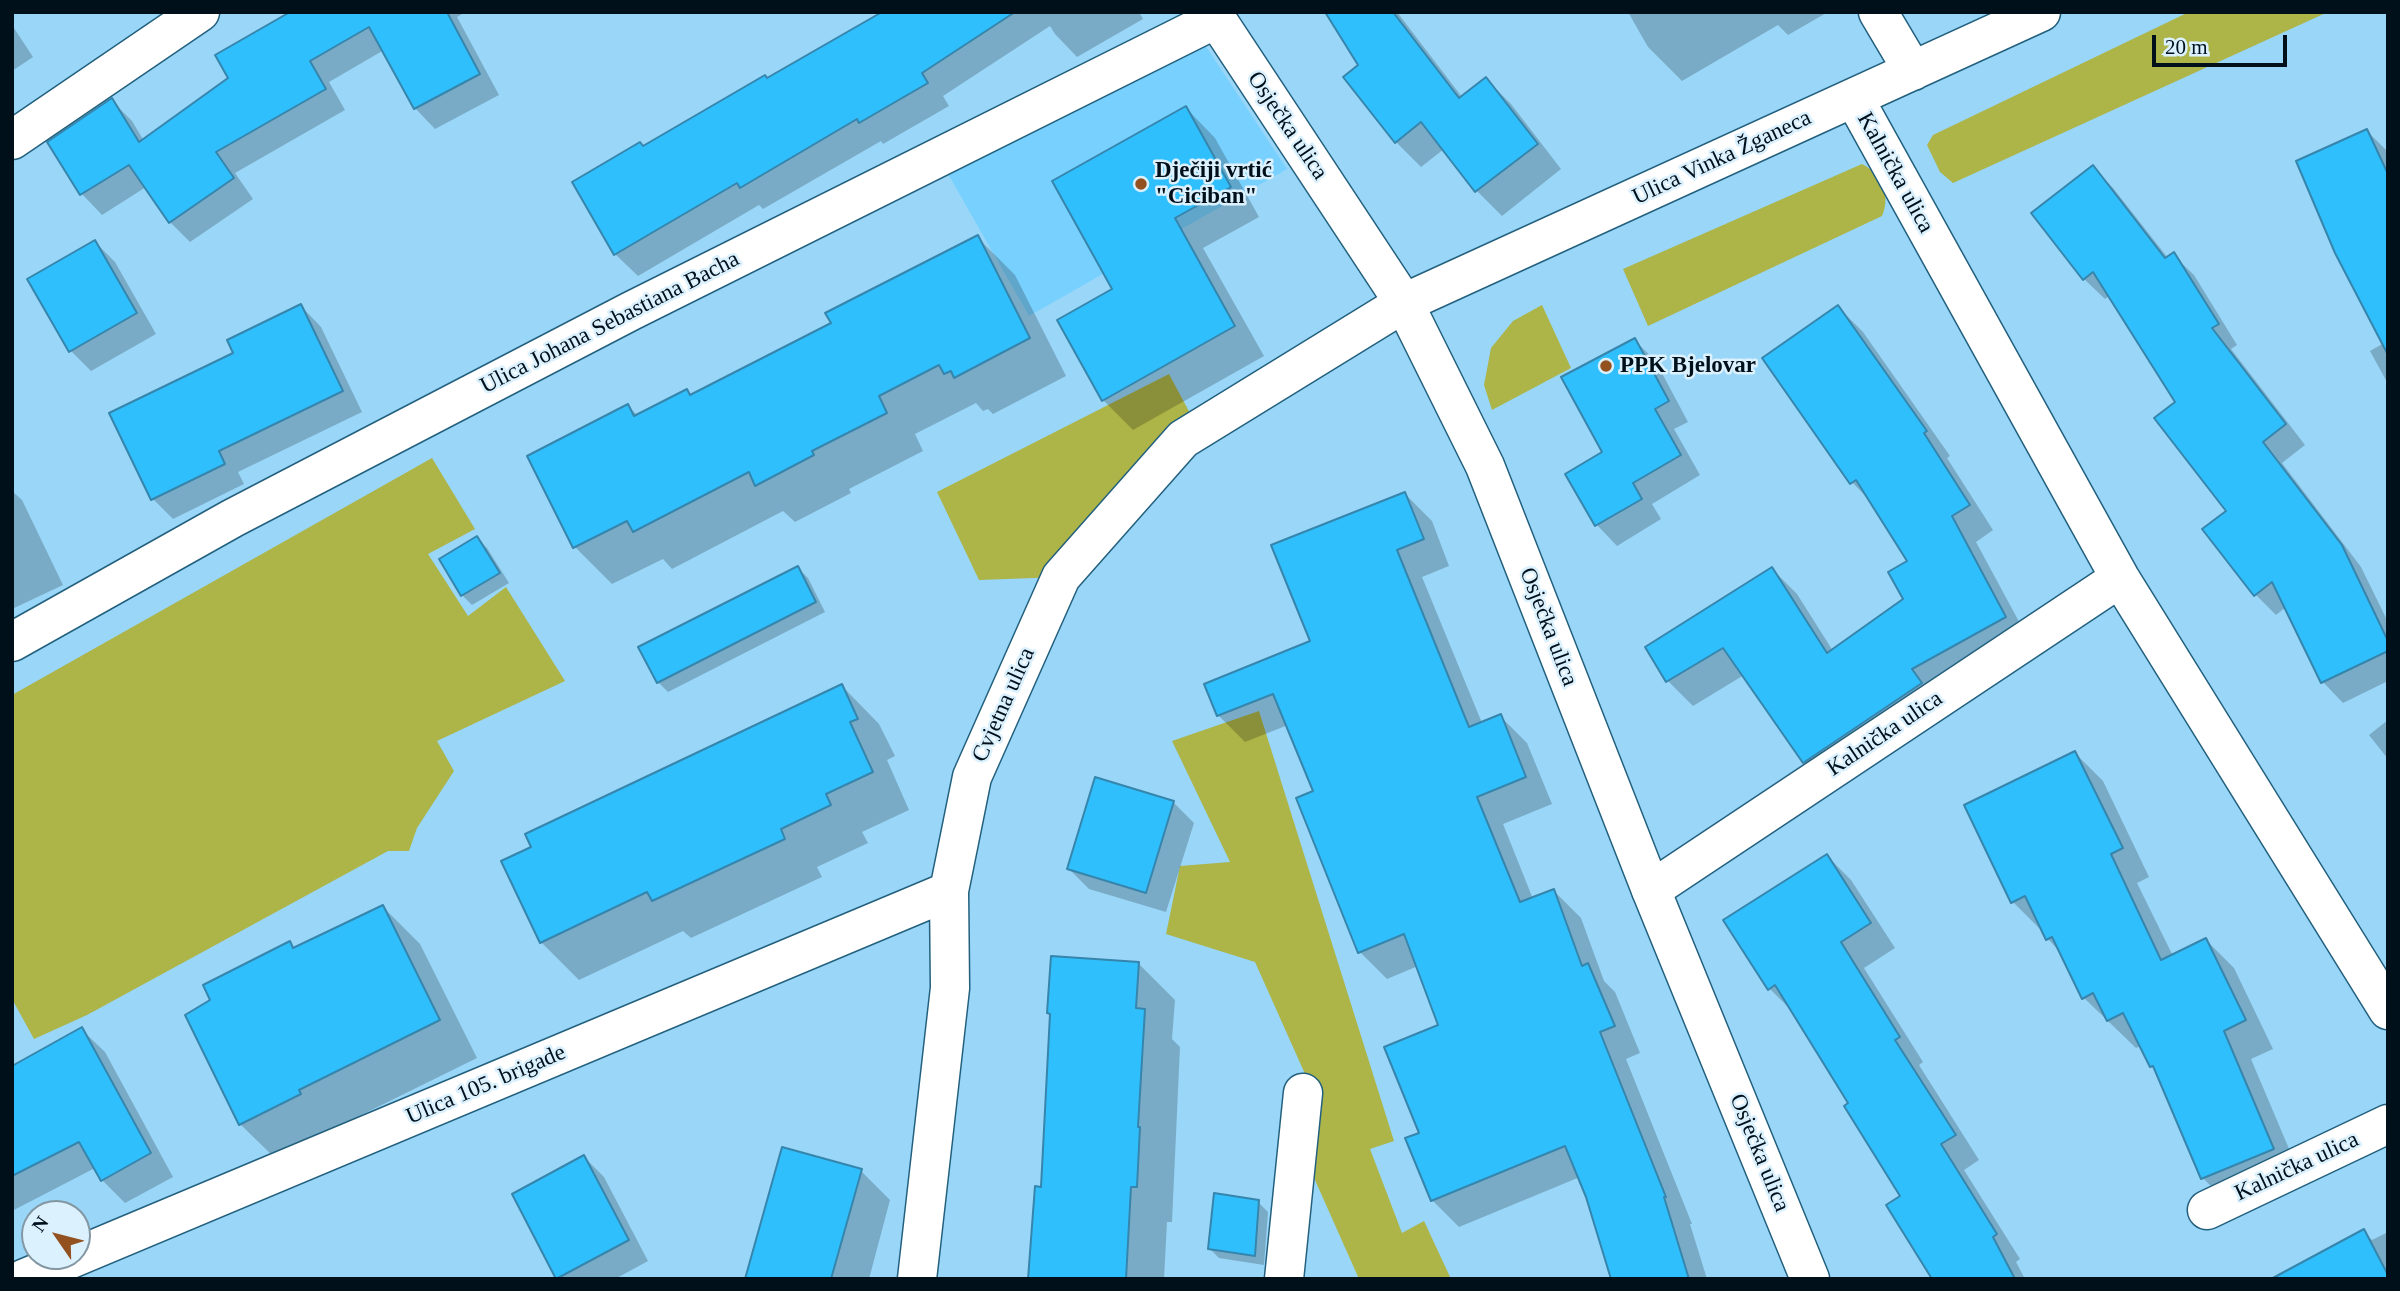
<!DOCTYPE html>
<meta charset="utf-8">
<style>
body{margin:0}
#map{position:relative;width:2400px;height:1291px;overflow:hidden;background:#99d6f8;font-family:"Times New Roman",serif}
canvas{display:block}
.frame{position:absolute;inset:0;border:14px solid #00101b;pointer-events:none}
.north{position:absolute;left:21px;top:1200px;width:70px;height:70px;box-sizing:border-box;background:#dbf1fe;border:2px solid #8397a3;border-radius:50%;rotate:305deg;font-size:19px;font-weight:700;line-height:28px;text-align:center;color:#00101b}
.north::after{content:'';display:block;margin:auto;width:24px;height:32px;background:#935120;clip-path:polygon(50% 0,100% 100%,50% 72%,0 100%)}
.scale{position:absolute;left:2152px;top:35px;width:135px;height:32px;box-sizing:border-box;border:4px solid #00101b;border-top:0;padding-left:9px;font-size:21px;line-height:24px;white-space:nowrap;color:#00101b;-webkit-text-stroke:5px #dbf1fe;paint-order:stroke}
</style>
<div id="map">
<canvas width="2400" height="1291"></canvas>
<div class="frame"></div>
<div class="north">N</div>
<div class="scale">20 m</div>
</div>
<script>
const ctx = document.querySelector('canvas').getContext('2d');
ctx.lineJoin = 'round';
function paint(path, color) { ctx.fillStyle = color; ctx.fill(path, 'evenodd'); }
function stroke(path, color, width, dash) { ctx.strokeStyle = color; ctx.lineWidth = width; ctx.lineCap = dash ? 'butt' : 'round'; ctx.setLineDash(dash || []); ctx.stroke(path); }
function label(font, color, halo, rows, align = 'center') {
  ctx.font = font + ' "Times New Roman",serif'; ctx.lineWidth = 5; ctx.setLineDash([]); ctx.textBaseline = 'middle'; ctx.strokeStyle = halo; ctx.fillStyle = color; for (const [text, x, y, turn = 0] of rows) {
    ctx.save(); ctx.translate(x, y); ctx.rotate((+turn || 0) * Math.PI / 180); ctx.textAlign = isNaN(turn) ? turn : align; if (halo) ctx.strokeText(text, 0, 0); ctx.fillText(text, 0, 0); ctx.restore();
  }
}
paint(new Path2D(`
 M1195,30L1287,169L1029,316L939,158Z`), '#78d0fe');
paint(new Path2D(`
 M2189,12H2328L1953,183L1940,172L1927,145L1933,135Z
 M1862,164C1882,174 1891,196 1882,216L1648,326L1623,269Z
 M1542,305L1571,368L1492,410L1484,385L1491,348L1513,321Z
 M1169,374L1199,430L1061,577L979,580L937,492Z
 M432,458L475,529L428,554L468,616L506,587L565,681L437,741L454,771L417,828L409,851H388L87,1015L34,1039L12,999V695Z
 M1259,711L1394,1141L1370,1149L1402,1233L1424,1221L1451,1279H1359L1311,1171L1318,1103L1255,962L1166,934L1180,866L1230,862L1172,741Z`), '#adb548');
paint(new Path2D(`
 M294,12H466L457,17L499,95L435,129L415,108L384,50L329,82L345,110L235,173L253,199L190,242L170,222L146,187L102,215L82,194L50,143L112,101L132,121L144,141L230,78Z
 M885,12H1139L1143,19L1077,57L1055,34L1050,26L943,96L949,106L883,144L881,141L763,209L759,205L638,276L615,254L644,148Z
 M1327,12H1397L1462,97L1486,79L1511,104L1561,169L1502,216L1477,191L1444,149L1421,167L1396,142L1360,65Z
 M1628,12H1828L1788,35L1778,25L1682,81L1648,47Z
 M12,25L33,57L12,71Z
 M1186,108L1215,138L1259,217L1203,248L1264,356L1133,430L1103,400L1115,290Z
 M2367,131L2388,152V384L2370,351L2384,343Z
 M2093,167L2113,188L2168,258L2173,255L2194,275L2237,345L2231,349L2305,445L2282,463L2361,567L2388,622V681L2343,703L2323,682L2286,607L2276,615L2256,595L2205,529L2228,511L2177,403L2110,295L2105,299L2084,279L2034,214Z
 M977,237L1015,275L1066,376L993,414L988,409L983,411L976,403L915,434L923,451L849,489L851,493L795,522L783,511L672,569L663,559L612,584L575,547L628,406L638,416L687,391L692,396L833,324Z
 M95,242L115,262L156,334L91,371L71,351L29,280Z
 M301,306L321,327L362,412L238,472L244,484L173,519L153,499L236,354Z
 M1838,307L1863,332L1950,456L1947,458L1993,530L1976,542L2030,642L1829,787L1804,762L1744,675L1693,706L1668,681L1647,647L1772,569L1797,594L1833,651L1905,600L1910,562L1874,505L1852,482Z
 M1634,340L1655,360L1688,422L1674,429L1700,475L1652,504L1661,519L1617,546L1597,525L1567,475L1604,453Z
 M12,491L22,500L63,585L12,609Z
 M1405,494L1432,521L1449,566L1422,577L1482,723L1500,716L1527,743L1552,804L1503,824L1533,899L1554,891L1581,918L1604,981L1615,992L1640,1053L1626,1059L1692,1224H1690L1707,1279H1613L1580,1177L1459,1227L1432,1200L1421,1134L1440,1026L1418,966L1387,979L1360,952L1315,792L1288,725L1245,742L1218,715L1206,685L1312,642Z
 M477,538L487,548L509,583L472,605L462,595Z
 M798,568L808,578L825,612L668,692L658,682Z
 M842,686L879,724L895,756L887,760L909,810L862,832L868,843L817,867L822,877L691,938L683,931L579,980L541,942Z
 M2388,720V759L2369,735Z
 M2075,753L2103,781L2149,877L2137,883L2173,956L2206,940L2234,968L2273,1049L2251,1059L2301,1177L2231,1207L2203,1178L2158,1072L2152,1066L2141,1046L2136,1048L2084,998L2062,954L2048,939L2043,929L2041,930L2013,902Z
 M1173,802L1194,823L1166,912L1089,889L1069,869Z
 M1827,856L1851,880L1895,948L1864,968L1923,1062L1919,1065L1979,1160L1964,1170L2020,1259L2016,1262L2025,1279H1934L1902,1196L1851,1103L1795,1014L1769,988Z
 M383,907L420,944L477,1058L335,1128L278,1161L240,1124L289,943L295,949Z
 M1138,963L1175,1000L1172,1039L1180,1047L1172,1222H1167L1164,1279H1030L1042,1189Z
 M82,1030L105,1052L173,1177L125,1203L102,1180L95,1168L12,1211V1066Z
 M584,1157L604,1177L648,1261L615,1279H559L514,1195Z
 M861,1171L890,1200L869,1279H747Z
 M1258,1202L1268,1212L1264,1265L1219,1258L1209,1248Z
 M2363,1232L2372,1240L2388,1232V1279Z`), '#0003');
const building = new Path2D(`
 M290,12H447L480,74L414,109L369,27L310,61L326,89L216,152L234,178L169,223L129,165L80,195L47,142L112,98L139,142L228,78L215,55Z
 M882,12H1015L922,73L928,83L859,123L857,119L740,188L737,183L614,255L572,182L640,142L643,146L765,75L767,78Z
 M1325,12H1393L1459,98L1486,77L1538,144L1475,192L1421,122L1395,143L1343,77L1358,65Z
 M1186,106L1231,187L1175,218L1235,326L1102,401L1057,320L1112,289L1052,181Z
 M2367,129L2388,174V355L2335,253L2296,161Z
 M2093,165L2165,258L2174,252L2219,324L2212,328L2286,424L2263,442L2342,545L2388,641V651L2321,683L2272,582L2254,596L2202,529L2226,511L2154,418L2175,402L2093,272L2083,280L2031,213Z
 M978,235L1030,338L954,378L951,371L944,374L939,365L879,396L887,413L812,451L814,455L755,486L749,472L633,532L627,521L573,548L527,456L628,404L634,416L687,389L690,395L831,323L825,313Z
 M95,240L137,313L69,352L27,279Z
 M301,304L343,391L219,451L225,464L151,500L109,413L233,353L227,340Z
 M1838,305L1927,431L1924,433L1970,505L1952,516L2006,617L1912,669L1922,683L1803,763L1723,648L1666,682L1645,647L1772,567L1827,653L1903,599L1888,572L1907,561L1856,480L1850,484L1762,358Z
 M1635,338L1669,401L1655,409L1681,455L1633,483L1642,499L1595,526L1565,474L1602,452L1561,377Z
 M1405,492L1424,539L1397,550L1469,727L1501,714L1526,777L1477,797L1520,902L1554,889L1582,966L1588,963L1615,1026L1600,1032L1666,1197H1664L1689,1279H1611L1586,1197L1565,1146L1431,1201L1405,1138L1419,1133L1384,1047L1438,1025L1404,934L1358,953L1296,798L1313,791L1273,694L1217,716L1204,684L1310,641L1271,545Z
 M477,536L500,573L461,596L439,559Z
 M798,566L816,602L657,683L638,647Z
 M842,684L858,719L850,722L873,772L826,794L831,805L781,829L785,839L652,901L647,892L540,943L501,861L531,847L525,834Z
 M2075,751L2123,848L2111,854L2161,960L2206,938L2246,1020L2224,1031L2274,1149L2201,1179L2153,1066L2150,1067L2123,1013L2107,1021L2093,993L2082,999L2052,937L2046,940L2025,896L2011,903L1964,805Z
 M1095,777L1174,801L1146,893L1067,869Z
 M1827,854L1871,923L1841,942L1900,1037L1895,1040L1956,1135L1941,1144L1997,1234L1993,1237L2015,1279H1932L1886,1205L1900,1196L1844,1106L1848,1103L1775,985L1768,990L1723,920Z
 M383,905L440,1020L299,1090L301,1094L239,1125L185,1015L210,1000L203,985L290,941L293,948Z
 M1051,956L1139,962L1136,1008L1145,1009L1138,1127H1140L1137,1187H1131L1126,1279H1028L1035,1186L1041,1187L1050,1014L1047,1013Z
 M82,1027L151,1153L101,1181L79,1142L12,1176V1066Z
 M782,1147L862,1169L831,1279H745Z
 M584,1155L629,1240L556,1279L512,1194Z
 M1214,1193L1259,1200L1255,1256L1208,1249Z
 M2364,1229L2388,1275V1279H2271Z`);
paint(building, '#30bffd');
stroke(building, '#3585ac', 2);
const street = new Path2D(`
 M1878,12L1913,71
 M1854,98L2120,578L2388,1010
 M12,140L200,12
 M12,642L233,518L631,311L1216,19
 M1651,890L2120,578
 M2207,1210L2388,1124
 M23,1279L949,891
 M917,1279L950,988L949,891L972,777L1061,577L1183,439L1404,303L2041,12
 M1284,1279L1303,1093`);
const secondary = new Path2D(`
 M1212,12L1404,303L1485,466L1651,890L1810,1279`);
stroke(street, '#23607d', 41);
stroke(secondary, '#23607d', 41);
stroke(street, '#fff', 38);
stroke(secondary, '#fff', 38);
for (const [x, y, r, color] of [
 [1141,184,7,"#935120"],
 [1606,366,7,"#935120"]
]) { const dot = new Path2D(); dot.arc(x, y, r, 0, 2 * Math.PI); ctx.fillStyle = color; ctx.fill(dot); stroke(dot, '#dbf1fe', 2.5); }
label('23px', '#00101b', '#dbf1fe', [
 ["Osječka ulica",1287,126,56],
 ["Ulica Vinka Žganeca",1722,158,-25],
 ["Kalnička ulica",1895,173,61],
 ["Ulica Johana Sebastiana Bacha",610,323,-27],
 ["Osječka ulica",1548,627,69],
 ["Cvjetna ulica",1004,705,-66],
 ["Kalnička ulica",1885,734,-34],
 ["Ulica 105. brigade",486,1085,-23],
 ["Osječka ulica",1759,1153,68],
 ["Kalnička ulica",2297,1167,-25]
]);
label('bold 23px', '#00101b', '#dbf1fe', [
 ["Dječiji vrtić",1155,171],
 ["\"Ciciban\"",1155,197],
 ["PPK Bjelovar",1620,366]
], 'left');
</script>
